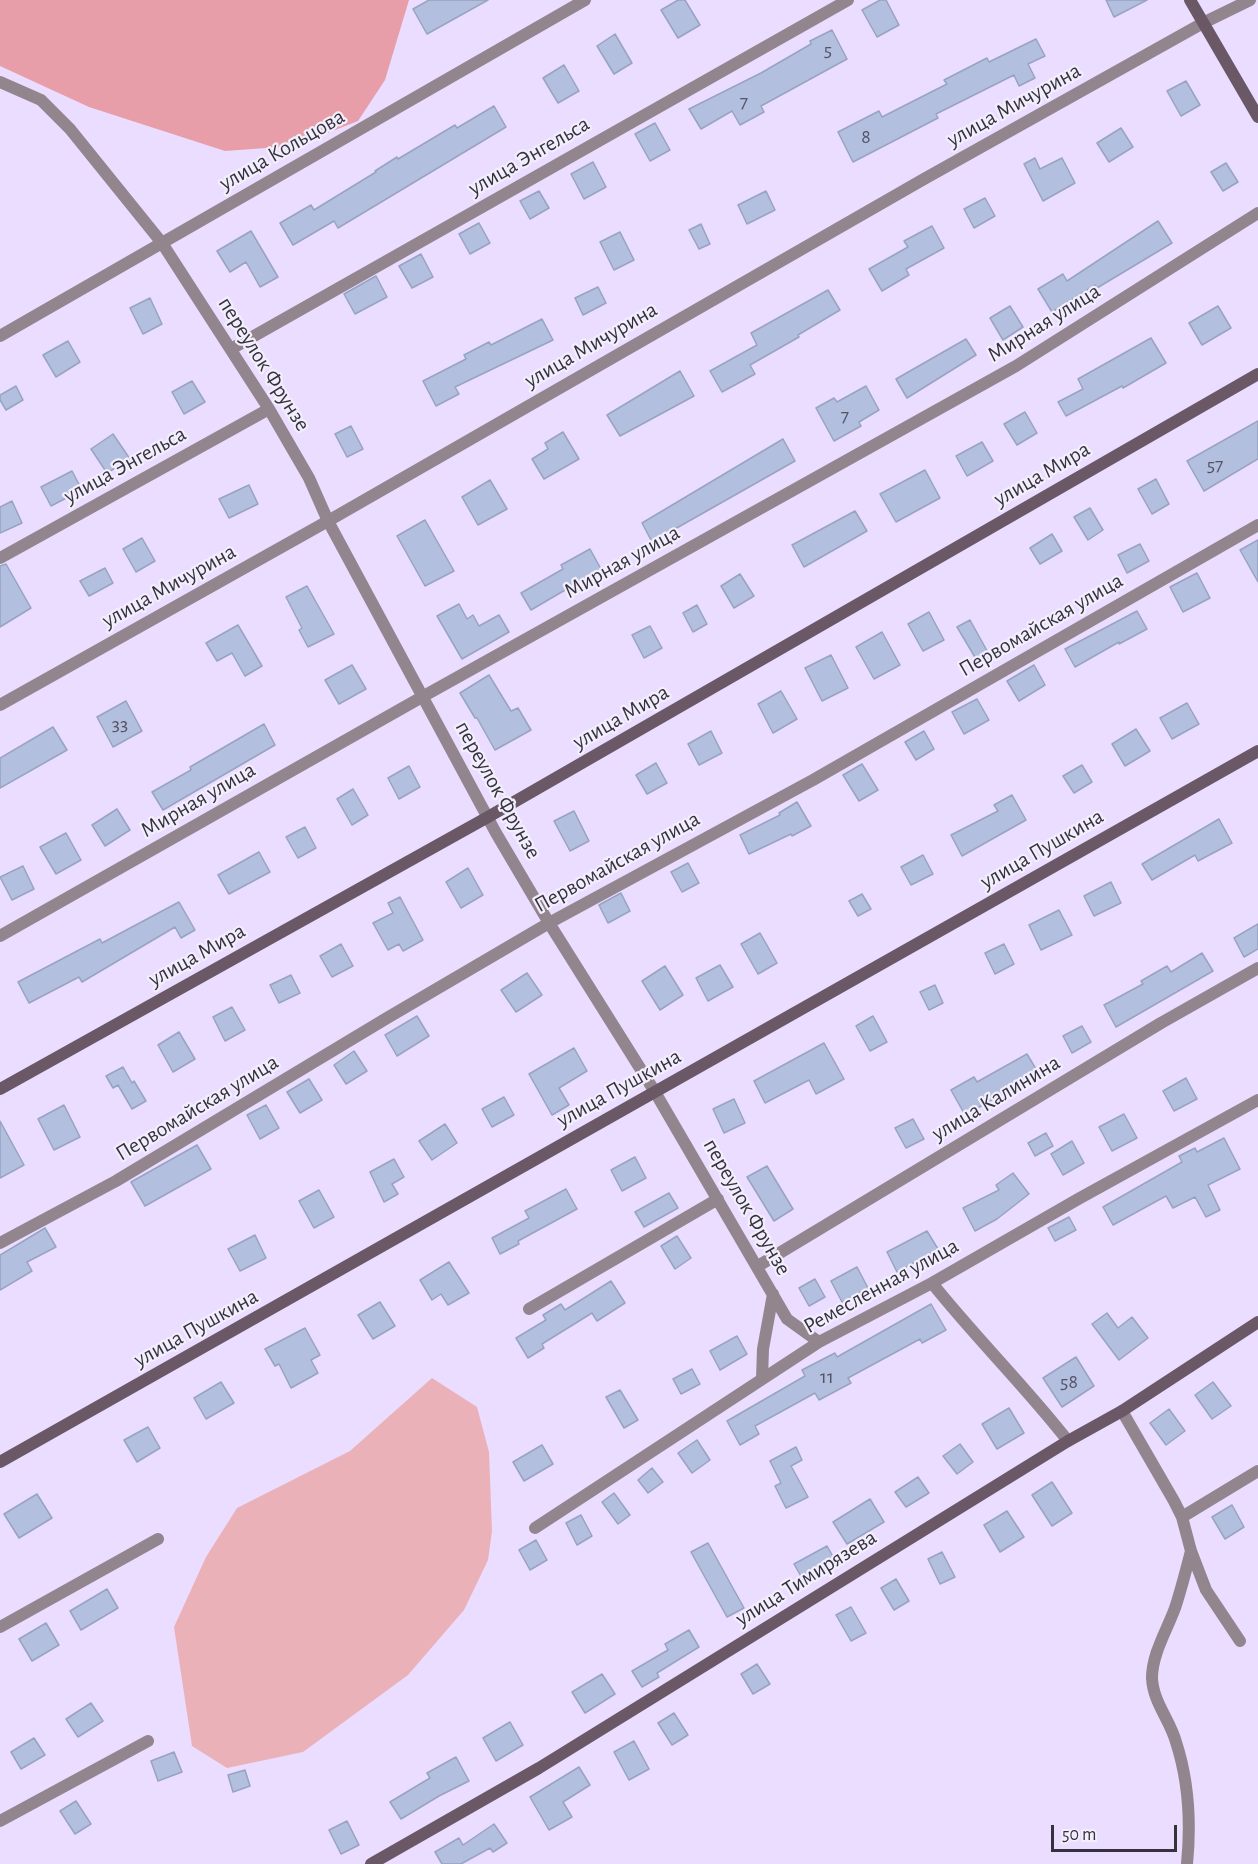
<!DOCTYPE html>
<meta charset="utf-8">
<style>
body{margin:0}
#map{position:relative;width:1258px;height:1864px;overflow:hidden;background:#eaddff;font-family:"Alegreya Sans",sans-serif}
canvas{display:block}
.scale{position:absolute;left:1051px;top:1825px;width:126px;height:27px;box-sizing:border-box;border:3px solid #36313e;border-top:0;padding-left:8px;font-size:18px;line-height:21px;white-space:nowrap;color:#36313e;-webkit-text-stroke:4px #f3eefc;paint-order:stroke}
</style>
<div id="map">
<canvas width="1258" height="1864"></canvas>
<div class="scale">50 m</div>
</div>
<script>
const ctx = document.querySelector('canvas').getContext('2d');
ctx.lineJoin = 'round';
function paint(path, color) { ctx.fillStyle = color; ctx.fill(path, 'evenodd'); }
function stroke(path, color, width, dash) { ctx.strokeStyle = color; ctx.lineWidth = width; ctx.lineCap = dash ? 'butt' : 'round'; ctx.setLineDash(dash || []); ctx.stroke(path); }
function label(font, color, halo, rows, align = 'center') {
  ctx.font = font + ' "Alegreya Sans",sans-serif'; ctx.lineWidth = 4.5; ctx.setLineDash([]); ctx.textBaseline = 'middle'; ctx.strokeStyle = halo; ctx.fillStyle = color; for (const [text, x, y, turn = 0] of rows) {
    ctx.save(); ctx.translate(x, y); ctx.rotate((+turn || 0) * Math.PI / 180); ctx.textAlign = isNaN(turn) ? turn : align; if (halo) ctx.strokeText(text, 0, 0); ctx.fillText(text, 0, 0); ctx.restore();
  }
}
paint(new Path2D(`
 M432,1378L477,1407L489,1452L492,1531L488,1560L464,1610L408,1675L303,1752L227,1768L192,1746L174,1627L206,1557L237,1508L350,1451Z`), '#ebb1b8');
paint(new Path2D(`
 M0,0H409L385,80L358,121L294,146L225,151L89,107L0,66Z`), '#e89ea9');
const building = new Path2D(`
 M429,0H488L427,34L413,9Z
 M678,0H685L700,25L678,38L661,10Z
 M880,0H886L899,25L877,37L862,10Z
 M1106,0H1147L1114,17Z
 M832,30L847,59L761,106L764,112L740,125L732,111L701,129L689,109L761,73L811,44L810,41Z
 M615,34L632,63L614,74L597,46Z
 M1036,39L1045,56L1028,64L1035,78L1019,86L1014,75L936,114L938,118L853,162L838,132L879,111L882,117L947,84L944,80L987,58L989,62Z
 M564,65L579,91L558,103L543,78Z
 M1186,81L1200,105L1181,116L1167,91Z
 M494,106L506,127L338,228L334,221L293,245L280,223L311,205L314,210L376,172L375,171L397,157L398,159L455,125L457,128Z
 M655,123L670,150L650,161L635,134Z
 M1121,128L1133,147L1109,162L1097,143Z
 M1035,158L1040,169L1062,158L1075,183L1043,201L1024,164Z
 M593,162L606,187L584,199L571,174Z
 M1226,163L1238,182L1223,191L1211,172Z
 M539,191L549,208L530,219L520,201Z
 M766,191L775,210L747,224L738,205Z
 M985,198L995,216L974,228L964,209Z
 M1158,221L1172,243L1097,288L1095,285L1052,312L1038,289L1063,274L1067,281Z
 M479,223L490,243L470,254L459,234Z
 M701,224L710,244L699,249L689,230Z
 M932,226L944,248L906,269L909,275L882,291L869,269L908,247L904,241Z
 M251,231L278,277L260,287L246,262L230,272L217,251Z
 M620,232L634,260L614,270L600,242Z
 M421,254L433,277L412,288L399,266Z
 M376,276L387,297L355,314L344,294Z
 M598,287L606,303L583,315L575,298Z
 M828,290L840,310L798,335L799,337L750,365L755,374L722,392L710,371L757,345L751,333Z
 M150,298L162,324L143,334L130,308Z
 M1010,306L1023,327L1003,340L990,318Z
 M1218,306L1231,328L1202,345L1189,323Z
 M542,319L553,340L455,387L459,394L436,406L423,381L466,359L464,355L489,342L491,345Z
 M1151,338L1166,363L1123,388L1122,386L1066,416L1058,402L1083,389L1078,379Z
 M966,339L976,355L907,398L896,379Z
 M68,341L80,362L56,377L43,355Z
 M680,371L694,396L620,436L607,415Z
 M192,381L205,402L184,414L172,392Z
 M16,386L23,400L6,410L0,400V395Z
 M866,386L879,410L859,422L861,426L834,441L816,408L834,398L837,402Z
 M1025,412L1037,433L1017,445L1004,424Z
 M1258,421V459L1204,491L1187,461Z
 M351,426L363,449L347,457L335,434Z
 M563,432L579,459L544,479L532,459L548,449L545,443Z
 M113,434L130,459L107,473L91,449Z
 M783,439L795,461L652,542L642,523Z
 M982,442L993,461L967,476L956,456Z
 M925,470L940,498L896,522L880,494Z
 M72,471L82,490L51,506L41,487Z
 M1156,479L1169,504L1152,514L1138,489Z
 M490,480L507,509L478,525L462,497Z
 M249,485L258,504L229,518L219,499Z
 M12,501L22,523L0,533V507Z
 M1090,508L1103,530L1088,540L1074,517Z
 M855,511L867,531L804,567L792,545Z
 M425,520L454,571L425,586L397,536Z
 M1052,534L1062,551L1040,564L1030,548Z
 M142,538L155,561L136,572L123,549Z
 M1258,540V582L1240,550Z
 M1140,544L1149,561L1127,573L1118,555Z
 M590,549L601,569L531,610L521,593L563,569L561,565Z
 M6,564L31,608L0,627V566Z
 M105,568L113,583L89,596L80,581Z
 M1197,573L1210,598L1183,612L1170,587Z
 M740,574L754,596L734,608L721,586Z
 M307,586L334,634L308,647L299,630L302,628L286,597Z
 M459,604L467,619L473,615L479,626L499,615L509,632L462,659L437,616Z
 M697,605L707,624L693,632L683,613Z
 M1137,611L1147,629L1119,644V642L1075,667L1065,649Z
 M929,612L944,640L923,651L908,624Z
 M970,620L991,658L979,664L957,627Z
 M238,625L262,666L245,676L232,653L217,661L206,643Z
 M650,626L662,648L644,658L632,635Z
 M882,632L900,665L874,679L856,647Z
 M831,655L848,688L822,701L805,668Z
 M352,665L366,689L339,704L325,680Z
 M1034,665L1045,685L1019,701L1007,681Z
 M489,675L511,711L518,708L531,730L495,750L477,718H475L460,693Z
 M781,691L797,719L773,733L758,704Z
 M977,699L989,720L964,734L952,712Z
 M126,701L142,731L113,747L97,717Z
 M1187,703L1199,724L1172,739L1160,718Z
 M264,724L275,745L163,810L152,792L191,770L190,767Z
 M53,727L67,750L0,788V758Z
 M1136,729L1150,751L1125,766L1112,744Z
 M711,731L722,753L699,765L688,744Z
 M924,731L934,749L916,760L905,742Z
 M656,763L667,783L647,794L636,775Z
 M862,764L878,790L859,801L843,775Z
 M1082,765L1092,782L1074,793L1063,776Z
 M409,766L420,787L399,799L388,778Z
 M353,789L368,815L352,825L337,799Z
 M1012,795L1026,820L962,856L951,835L998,811L994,805Z
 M797,802L811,826L792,836L791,834L749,854L740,835L780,815L779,813Z
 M117,809L130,830L105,846L92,825Z
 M574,811L589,841L570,851L554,821Z
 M1219,819L1232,843L1198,861L1195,855L1152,880L1142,864Z
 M305,827L316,848L298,858L286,837Z
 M66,833L81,860L56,874L40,847Z
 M259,852L270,872L229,894L218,875Z
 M923,855L933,874L911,885L901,867Z
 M688,863L699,883L682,892L671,872Z
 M23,866L34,889L12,900L0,877Z
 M468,868L483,895L461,908L446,882Z
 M1111,882L1121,903L1094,916L1084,896Z
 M621,893L630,911L608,923L599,905Z
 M862,894L871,909L858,916L849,901Z
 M400,897L423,940L403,951L399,944L388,950L373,923L393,913L388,903Z
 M179,902L195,930L181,938L175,927L82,982L79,977L29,1003L18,982L100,939L102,943Z
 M1059,910L1072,935L1041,950L1029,925Z
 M1258,924V949L1244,957L1234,938Z
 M760,933L777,963L758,974L741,944Z
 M341,944L353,966L332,977L320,956Z
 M1004,944L1014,964L995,974L985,953Z
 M1202,953L1213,971L1116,1027L1104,1005L1143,984L1141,981L1167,966L1171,972Z
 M720,965L733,987L708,1001L696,978Z
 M665,966L683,995L660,1010L642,981Z
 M527,973L542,995L516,1012L501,990Z
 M291,975L300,993L279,1003L270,985Z
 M935,985L943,1003L929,1010L920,992Z
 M232,1007L245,1030L225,1041L213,1017Z
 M417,1016L429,1036L397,1056L385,1035Z
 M873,1016L887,1042L870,1051L856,1026Z
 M1082,1026L1091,1042L1072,1053L1063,1036Z
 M179,1032L195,1059L173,1072L158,1045Z
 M824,1043L844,1079L816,1094L809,1080L765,1103L754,1081Z
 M574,1048L587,1071L559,1088L569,1105L552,1115L529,1074Z
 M354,1051L367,1071L346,1084L334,1065Z
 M1027,1054L1039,1074L965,1115L951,1090L974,1077L977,1082Z
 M123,1067L132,1083L134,1081L146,1101L132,1109L118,1085L113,1088L106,1076Z
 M1186,1078L1197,1099L1174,1111L1163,1091Z
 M309,1079L322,1100L300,1113L287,1092Z
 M504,1097L514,1115L492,1127L482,1109Z
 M734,1099L745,1123L724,1133L713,1109Z
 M64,1105L80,1137L54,1150L38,1119Z
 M266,1105L279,1128L260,1139L247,1115Z
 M1124,1114L1137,1138L1112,1151L1099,1127Z
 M913,1119L924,1139L906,1148L895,1128Z
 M0,1121L24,1165L0,1178Z
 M445,1124L457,1143L432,1160L419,1141Z
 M1046,1133L1053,1146L1035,1156L1028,1143Z
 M1224,1138L1240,1169L1208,1185L1220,1210L1206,1217L1195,1197L1173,1208L1166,1196L1113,1225L1103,1207L1182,1162L1179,1156L1195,1148L1197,1152Z
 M1072,1141L1084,1163L1063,1175L1051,1154Z
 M197,1145L211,1169L145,1206L131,1182Z
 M635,1157L646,1178L622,1191L611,1170Z
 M394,1159L404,1177L392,1184L398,1194L384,1202L370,1172Z
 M767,1166L793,1209L774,1221L747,1177Z
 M1013,1173L1029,1194L997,1219L975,1231L963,1208L999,1190L996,1185Z
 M566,1189L577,1209L518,1241L519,1244L500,1254L492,1238L529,1218L525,1211Z
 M319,1190L334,1217L314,1228L299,1201Z
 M669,1193L678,1208L644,1227L635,1212Z
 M1069,1217L1076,1230L1055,1241L1048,1228Z
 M45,1228L56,1247L27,1262L32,1271L0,1290V1255Z
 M927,1231L938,1249L897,1272L887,1252Z
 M255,1235L266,1258L240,1271L228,1249Z
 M677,1236L691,1258L675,1269L661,1246Z
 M449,1262L469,1293L448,1305L441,1294L432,1300L420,1280Z
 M857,1267L868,1288L842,1302L831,1281Z
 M815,1279L825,1297L809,1306L799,1288Z
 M611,1281L625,1303L597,1321L592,1313L542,1344L544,1348L528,1358L516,1338L546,1320L543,1315L561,1304L565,1310Z
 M380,1302L395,1326L373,1339L358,1315Z
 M931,1304L946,1330L922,1343L920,1339L848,1378L851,1383L819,1400L815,1393L755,1426L759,1434L740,1445L727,1421L805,1376L802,1370L835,1353L837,1357Z
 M1107,1313L1118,1328L1132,1317L1148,1338L1119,1360L1092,1324Z
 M305,1328L320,1355L311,1360L318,1373L291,1388L279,1364L275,1366L265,1349Z
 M737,1336L747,1354L720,1370L710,1351Z
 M1076,1357L1094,1386L1062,1407L1043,1378Z
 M692,1369L700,1384L681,1394L673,1379Z
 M221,1382L234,1403L206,1419L194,1398Z
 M1213,1382L1231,1406L1212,1419L1195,1395Z
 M620,1390L638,1420L624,1428L606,1397Z
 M1009,1408L1024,1433L997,1449L982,1424Z
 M1169,1409L1185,1431L1166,1445L1150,1423Z
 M148,1427L160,1448L137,1462L124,1440Z
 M697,1440L710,1460L692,1473L678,1453Z
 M960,1444L973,1462L957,1474L943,1456Z
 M542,1445L553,1464L524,1481L513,1462Z
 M796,1447L802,1460L791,1466L808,1497L786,1508L775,1486L781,1483L770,1461Z
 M652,1468L663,1482L648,1493L638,1480Z
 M918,1477L929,1493L906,1507L895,1492Z
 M1052,1482L1072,1513L1052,1526L1032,1495Z
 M614,1493L630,1515L618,1524L602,1502Z
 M37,1494L52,1518L19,1538L4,1514Z
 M870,1499L884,1522L847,1544L833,1522Z
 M1232,1505L1244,1527L1225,1539L1212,1517Z
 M1007,1511L1024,1537L1000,1552L984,1525Z
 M581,1515L592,1536L577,1545L566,1523Z
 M536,1540L547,1560L530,1570L519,1550Z
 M708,1543L744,1608L727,1617L691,1552Z
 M827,1546L835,1560L802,1578L794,1564Z
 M942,1552L955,1577L940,1584L928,1559Z
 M896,1579L909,1601L894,1610L881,1588Z
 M107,1589L118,1608L81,1630L70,1611Z
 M851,1607L866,1633L851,1641L836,1615Z
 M46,1623L59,1645L32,1661L19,1639Z
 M689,1630L699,1647L657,1673L659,1677L642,1687L632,1671L668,1650L665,1644Z
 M757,1664L770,1684L753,1694L741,1674Z
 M602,1674L615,1694L585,1713L572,1692Z
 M91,1703L103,1721L78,1737L66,1719Z
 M674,1713L688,1735L672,1745L658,1723Z
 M510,1722L523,1745L496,1761L483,1738Z
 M34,1738L45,1755L21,1769L11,1752Z
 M634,1741L649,1769L629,1780L614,1752Z
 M174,1752L182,1772L158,1781L151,1761Z
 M456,1757L469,1781L439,1796L401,1819L390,1802L430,1778L427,1773Z
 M579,1767L590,1785L563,1802L572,1817L549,1830L530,1797Z
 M245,1770L250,1786L233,1792L228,1775Z
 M76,1801L91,1824L75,1834L60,1811Z
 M347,1821L359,1845L341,1854L329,1830Z
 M494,1824L507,1843L493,1852L490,1848L461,1864H442L435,1852L459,1838L463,1845Z`);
paint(building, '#b3bfdf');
stroke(building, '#98a3c3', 1.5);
stroke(new Path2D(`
 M0,82L41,100L70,129L162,243L269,409L309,478L328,521L496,833L549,923L655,1092L787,1319L819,1342
 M0,336L585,0
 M231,349L848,0
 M0,558L269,409
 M0,705L328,521L924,179L1203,23L1250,0
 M0,936L422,697L1016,366L1258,213
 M0,1243L116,1181L387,1018L549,923L813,780L1258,525
 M758,1266L1161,1023L1258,968
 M932,1283C975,1337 1025,1386 1068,1441
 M529,1309L718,1199
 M762,1379L763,1349L773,1294
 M1122,1411L1174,1501L1182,1517L1191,1551L1206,1590L1240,1641
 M1182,1517L1258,1471
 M535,1528L819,1342L932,1283L1080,1198L1258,1100
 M0,1627L158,1539
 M0,1821L148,1741
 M1187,1864C1191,1823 1189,1782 1176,1742C1170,1720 1153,1702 1152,1678C1152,1654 1167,1630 1175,1608C1181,1590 1186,1570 1191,1551`), '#92858e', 12);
stroke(new Path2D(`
 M1190,0L1258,117
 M0,1089L488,817L1258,374
 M0,1462L1258,751
 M371,1864L539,1768L1068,1441L1122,1411L1258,1322`), '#6b5866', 12);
label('20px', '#555466', null, [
 ["5",828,50],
 ["7",744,102],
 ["8",866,137],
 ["7",845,416],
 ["57",1215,465],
 ["33",120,724],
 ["11",827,1377],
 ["58",1069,1382]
]);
label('22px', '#36313e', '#f3eefc', [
 ["улица Мичурина",1014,105,-29],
 ["улица Кольцова",282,150,-30],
 ["улица Энгельса",529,156,-30],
 ["Мирная улица",1044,323,-32],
 ["улица Мичурина",591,345,-30],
 ["переулок Фрунзе",264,364,58],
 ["улица Энгельса",125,465,-29],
 ["улица Мира",1042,474,-30],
 ["Мирная улица",622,562,-29],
 ["улица Мичурина",169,586,-29],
 ["Первомайская улица",1041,625,-30],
 ["улица Мира",621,717,-30],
 ["переулок Фрунзе",498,790,61],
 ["Мирная улица",198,800,-30],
 ["улица Пушкина",1042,849,-30],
 ["Первомайская улица",617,862,-29],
 ["улица Мира",197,955,-29],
 ["улица Пушкина",619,1088,-29],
 ["улица Калинина",996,1098,-31],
 ["Первомайская улица",197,1108,-31],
 ["переулок Фрунзе",747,1207,60],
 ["Ремесленная улица",881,1286,-29],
 ["улица Пушкина",196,1328,-29],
 ["улица Тимирязева",806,1578,-32]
]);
</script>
